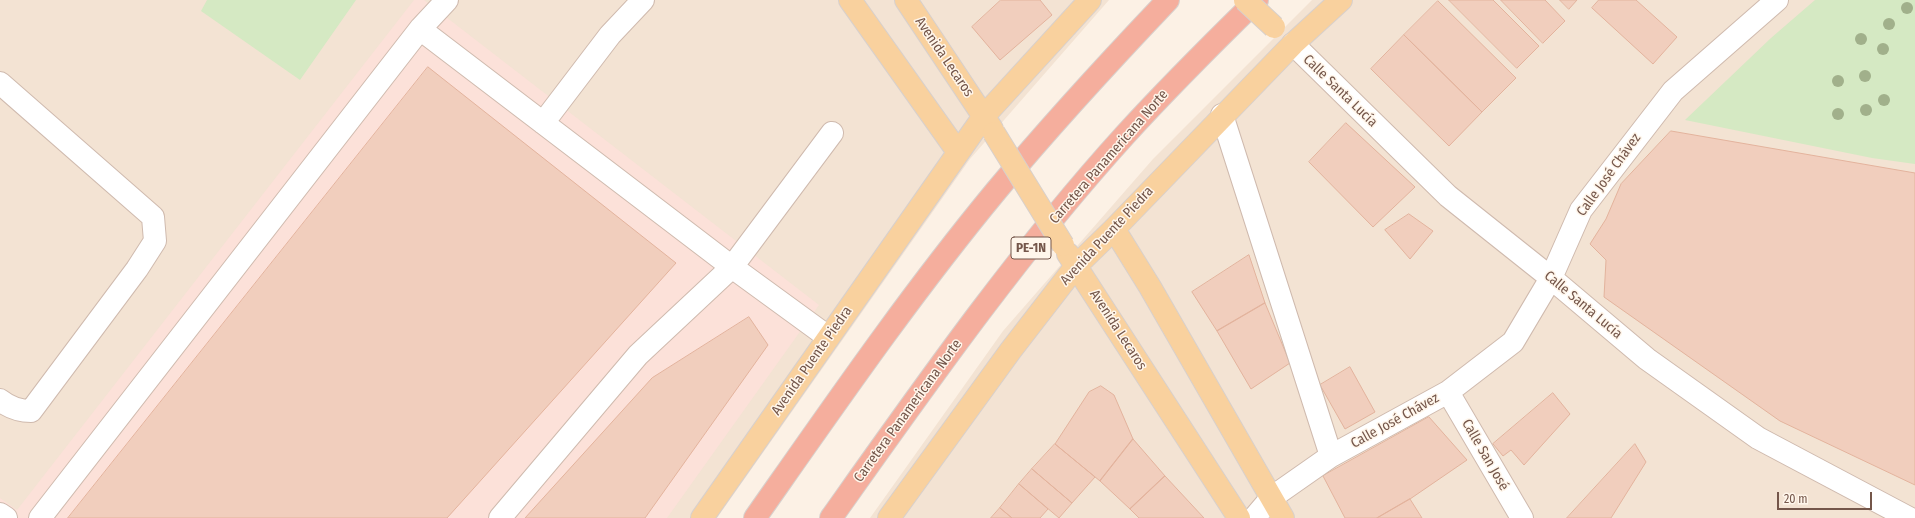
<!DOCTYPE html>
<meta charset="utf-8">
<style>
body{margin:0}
#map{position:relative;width:1915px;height:518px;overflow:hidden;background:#fcf1e5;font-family:"Fira Sans Condensed",sans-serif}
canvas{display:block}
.scale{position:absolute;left:1777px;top:492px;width:95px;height:18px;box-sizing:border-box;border:2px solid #74564a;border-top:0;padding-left:5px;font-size:12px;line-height:14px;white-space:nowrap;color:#74564a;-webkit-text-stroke:3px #fff6eb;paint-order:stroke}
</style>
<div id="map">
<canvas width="1915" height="518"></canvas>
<div class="scale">20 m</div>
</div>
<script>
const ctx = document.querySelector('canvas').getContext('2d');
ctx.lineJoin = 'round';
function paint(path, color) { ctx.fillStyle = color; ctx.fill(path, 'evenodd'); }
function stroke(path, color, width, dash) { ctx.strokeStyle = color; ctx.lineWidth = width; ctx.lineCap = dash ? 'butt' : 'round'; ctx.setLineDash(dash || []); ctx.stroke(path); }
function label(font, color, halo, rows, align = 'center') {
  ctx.font = font + ' "Fira Sans Condensed",sans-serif'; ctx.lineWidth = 3; ctx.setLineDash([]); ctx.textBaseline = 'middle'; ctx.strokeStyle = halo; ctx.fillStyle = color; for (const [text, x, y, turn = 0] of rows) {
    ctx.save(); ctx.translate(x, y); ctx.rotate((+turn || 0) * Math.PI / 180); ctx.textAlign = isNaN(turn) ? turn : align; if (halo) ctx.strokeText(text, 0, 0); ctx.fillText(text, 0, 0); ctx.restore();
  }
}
paint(new Path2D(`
 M0,0H1109L970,159L717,518H0Z
 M1312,0H1915V518H870L1003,331L1153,159Z`), '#f3e3d3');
paint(new Path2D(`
 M414,0H424L819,305L667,518H0V498L17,510Z`), '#fce1d9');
paint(new Path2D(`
 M207,0H356L300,80L201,11Z
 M1815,0H1915V164L1872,158L1685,120L1771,38Z`), '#d5e9c3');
const building = new Path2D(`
 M1001,0H1040L1052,15L1000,60L972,27Z
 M1449,0H1493L1539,46L1517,68Z
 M1501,0H1545L1565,21L1543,43Z
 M1560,0H1577L1569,9Z
 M1599,0H1636L1677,37L1653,64L1592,8Z
 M1438,1L1516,78L1482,112L1404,35Z
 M1404,35L1482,112L1449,146L1371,69Z
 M428,67L676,263L447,518H68Z
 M1346,123L1415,187L1373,227L1309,162Z
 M1671,131L1915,173V485L1780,421L1604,297L1606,260L1590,244L1606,219L1621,184Z
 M1409,214L1433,231L1410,259L1385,230Z
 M1249,255L1265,303L1217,331L1192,292Z
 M1265,303L1290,363L1251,389L1217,331Z
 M749,317L768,345L645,518H525L652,378Z
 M1350,367L1375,412L1345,429L1320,385Z
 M1101,386L1114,395L1133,439L1100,481L1055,444L1089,392Z
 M1553,393L1570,414L1524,465L1511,450L1503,456L1493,444Z
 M1429,417L1467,460L1410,499L1377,518H1345L1323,476Z
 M1133,439L1165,476L1130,509L1100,481Z
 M1055,444L1095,477L1072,503L1032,469Z
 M1635,444L1646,462L1611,518H1567Z
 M1032,469L1072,503L1059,518L1019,484Z
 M1165,476L1204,518H1139L1130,509Z
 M1019,484L1048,509L1040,518H1012L1000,508Z
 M1410,499L1422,518H1377Z
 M1000,508L1012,518H991Z`);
paint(building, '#f1cebd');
stroke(building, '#e3b39d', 1);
const minor = new Path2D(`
 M420,29L732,267L832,133
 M1293,44L1448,196L1551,278L1647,359L1758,438L1909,518
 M0,83L153,217L155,241L137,269L31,411C19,411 10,408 0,400
 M1222,115L1331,456
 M543,123L610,35L643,0
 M1448,392L1522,518
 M0,514L6,518
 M40,518L420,29L447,0
 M500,518L638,355L732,267L828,337
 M1254,518L1271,498L1331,456L1448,392L1513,342L1551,278L1581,210L1673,91L1777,0`);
const major = new Path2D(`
 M850,0L958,152
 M906,0L992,129
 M1114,229L1150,287L1283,518
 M1068,254L1239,518
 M702,518L984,116L1090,0
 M889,518L1011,350L1076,266L1114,229L1293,44L1341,0`);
const highway = new Path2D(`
 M755,518C833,407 910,295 996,191C1051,125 1109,62 1168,0
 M831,518C924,387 1017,254 1125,135C1167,89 1212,44 1257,0`);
stroke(minor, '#cfbaae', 24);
stroke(major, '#d8d0cc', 24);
stroke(highway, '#d8d0cc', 24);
stroke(minor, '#fff', 22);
stroke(major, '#f9d19e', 22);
stroke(highway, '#f5ae9d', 22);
const majorBridge = new Path2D(`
 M1245,0L1274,27
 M994,133L1063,245`);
stroke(majorBridge, '#d8d0cc', 24, []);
stroke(majorBridge, '#f9d19e', 22);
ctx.fillStyle = '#a1b08b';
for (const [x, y] of [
 [1907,8],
 [1889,24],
 [1861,39],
 [1883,49],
 [1865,76],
 [1838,81],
 [1884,100],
 [1866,110],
 [1838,114]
]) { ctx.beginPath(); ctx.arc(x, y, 6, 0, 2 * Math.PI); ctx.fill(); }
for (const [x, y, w] of [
 [1031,248,40]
]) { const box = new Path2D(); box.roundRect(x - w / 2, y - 11, w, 22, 3); ctx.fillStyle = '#fff6eb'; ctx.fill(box); stroke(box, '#74564a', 1); }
label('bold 13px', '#74564a', null, [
 ["PE-1N",1031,248]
]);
label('14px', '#74564a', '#fff6eb', [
 ["Avenida Lecaros",944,57,56],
 ["Calle Santa Lucía",1340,91,44],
 ["Carretera Panamericana Norte",1109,157,-49],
 ["Calle José Chávez",1609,175,-54],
 ["Avenida Puente Piedra",1107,236,-47],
 ["Calle Santa Lucía",1583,305,40],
 ["Avenida Lecaros",1118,330,57],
 ["Avenida Puente Piedra",812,361,-55],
 ["Carretera Panamericana Norte",908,411,-54],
 ["Calle José Chávez",1395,421,-29],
 ["Calle San José",1485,455,60]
]);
</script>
